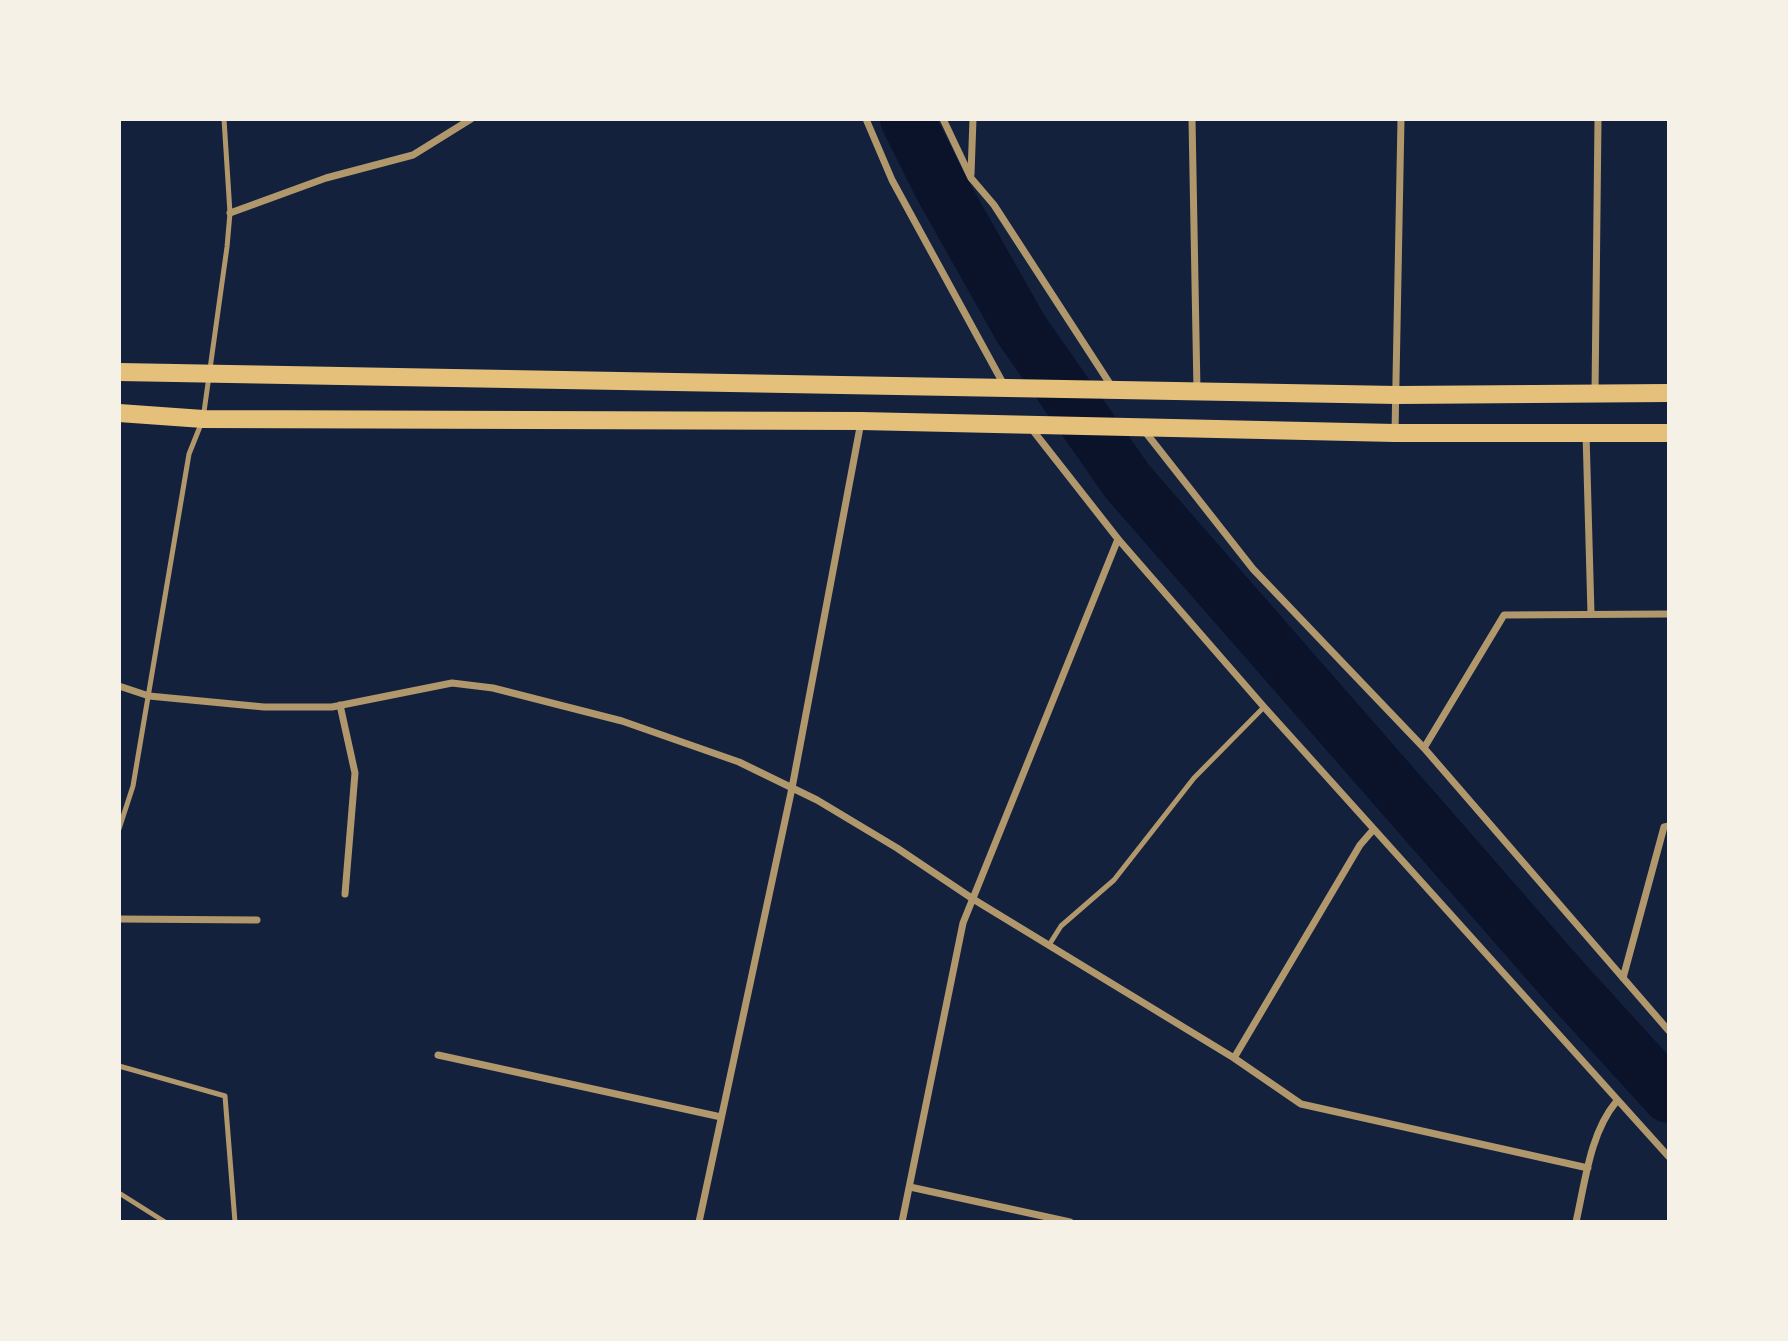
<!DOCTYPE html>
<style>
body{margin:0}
#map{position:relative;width:1788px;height:1341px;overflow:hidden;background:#14213d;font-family:Montserrat,sans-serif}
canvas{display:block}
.frame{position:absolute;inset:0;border:121px solid #f6f1e7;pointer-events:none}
</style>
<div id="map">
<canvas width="1788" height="1341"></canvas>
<div class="frame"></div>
</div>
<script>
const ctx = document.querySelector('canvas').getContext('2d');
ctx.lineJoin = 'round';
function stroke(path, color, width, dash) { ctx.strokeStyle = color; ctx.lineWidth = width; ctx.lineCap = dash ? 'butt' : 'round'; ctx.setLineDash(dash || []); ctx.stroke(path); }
stroke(new Path2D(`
 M907,119L941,187L1021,329L1127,481L1564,981L1669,1096`), '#0b132b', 54);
stroke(new Path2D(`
 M119,829L133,786L189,454L203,419L227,247L230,213L224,119
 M1049,945L1061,926L1114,880L1194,778L1264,707
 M119,1066L225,1096L235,1222
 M119,1193L165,1222`), '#b1986c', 5);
stroke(new Path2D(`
 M866,119L892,180L1004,385
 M943,119L971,178L994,205L1112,387
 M1192,119L1197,391
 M971,174L973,119
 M230,213L326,178L413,155L471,119
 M1595,394L1598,119
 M1031,428L1118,539L1264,707L1669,1157
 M1143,429L1253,569L1424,748L1669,1031
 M1395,432L1401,119
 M1586,433L1591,614
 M119,686L149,696L264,707H332L452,683L493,688L622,721L739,762L817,800L897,848L973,899L1234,1058L1301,1104L1588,1168
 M340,705L355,773L345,894
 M1424,748L1504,615L1669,614
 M119,919L257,920
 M1623,978L1664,827L1669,826
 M438,1055L721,1117
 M1234,1058L1360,845L1373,830
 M910,1187L1070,1222
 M699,1222L792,788L861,422
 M902,1222L963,923L1118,539
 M1576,1222C1585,1183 1590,1133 1616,1102`), '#b1986c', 7);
stroke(new Path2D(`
 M119,372L1397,395L1669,393
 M119,413L203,419L861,421L1395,433H1669`), '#e5c07b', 18);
</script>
